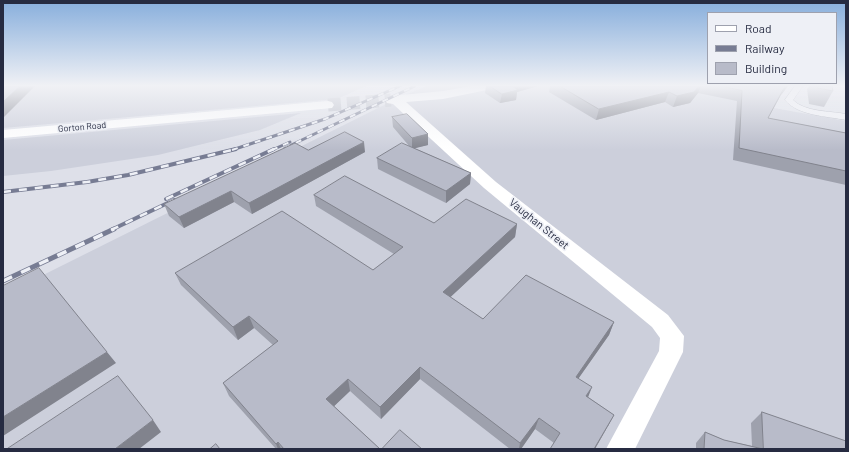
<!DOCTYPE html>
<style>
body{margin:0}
#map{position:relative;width:849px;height:452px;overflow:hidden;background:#dee0e9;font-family:Barlow,sans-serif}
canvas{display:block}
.frame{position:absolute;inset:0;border:4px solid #262b41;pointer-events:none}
.legend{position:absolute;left:707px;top:12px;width:130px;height:72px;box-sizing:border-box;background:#eef0f6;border:1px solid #9ea1ae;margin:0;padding:5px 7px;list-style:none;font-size:12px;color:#262b41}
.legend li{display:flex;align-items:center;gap:8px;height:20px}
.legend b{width:20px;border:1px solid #9ea1ae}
</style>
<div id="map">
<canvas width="849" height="452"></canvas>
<div class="frame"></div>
<ul class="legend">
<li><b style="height:5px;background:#fff"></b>Road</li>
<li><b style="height:5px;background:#777c93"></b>Railway</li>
<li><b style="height:11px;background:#b8bbc9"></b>Building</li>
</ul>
</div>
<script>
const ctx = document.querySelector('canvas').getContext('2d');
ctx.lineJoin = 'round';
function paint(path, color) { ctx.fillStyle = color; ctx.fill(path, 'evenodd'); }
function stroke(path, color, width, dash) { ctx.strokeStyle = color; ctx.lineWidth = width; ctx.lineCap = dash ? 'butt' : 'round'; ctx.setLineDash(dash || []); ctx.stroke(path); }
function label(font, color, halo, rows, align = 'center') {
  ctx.font = font + ' Barlow,sans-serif'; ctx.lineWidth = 3.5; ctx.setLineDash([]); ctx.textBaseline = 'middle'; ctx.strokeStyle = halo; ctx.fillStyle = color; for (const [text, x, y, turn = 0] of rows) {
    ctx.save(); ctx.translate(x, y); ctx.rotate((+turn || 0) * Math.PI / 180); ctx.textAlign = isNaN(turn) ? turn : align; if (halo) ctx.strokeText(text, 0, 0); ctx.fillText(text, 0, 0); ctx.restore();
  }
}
paint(new Path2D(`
 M3,86H366L337,99L3,128Z
 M426,86H788L781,95L774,108L846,121V449H3V295L386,104H385Z
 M301,113L260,130L158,155L51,171L3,176V140Z`), '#cccfdb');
stroke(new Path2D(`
 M328,105L391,100`), '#b9bcc7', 13, [13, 6]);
const street = new Path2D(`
 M795,86H803L793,100C805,112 830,111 846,114V120C827,116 798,116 785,100Z`);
stroke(street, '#a3a6b3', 1);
paint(street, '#f1f2f7');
paint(new Path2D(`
 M471,86H498L492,89L443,99L406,102L496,182L668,315L684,336L683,352L635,449H606L659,351L660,338L652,327L484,188L393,104L387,103L385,100L391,96L443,91Z
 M328,101L332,102L334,105L332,108L3,138V130Z`), '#fff');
const railFar2 = new Path2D(`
 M285,148L415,86
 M232,150L325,119L400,86
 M272,150L290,142`);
const railFar1 = new Path2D(`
 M3,192L87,182L128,175L236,149
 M166,199L274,149
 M111,230L174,200`);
const rail = new Path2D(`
 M3,281L114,229`);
stroke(railFar2, '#777c93', 3);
stroke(railFar1, '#777c93', 4);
stroke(rail, '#777c93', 5);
stroke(railFar2, '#eef0f6', 2, [6]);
stroke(railFar1, '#eef0f6', 2.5, [8]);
stroke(rail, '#eef0f6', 3.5, [10]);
paint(new Path2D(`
 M486,86H538L517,92L516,100L500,103L485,93Z
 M550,86H788L781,95L768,118L846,133V185L733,160L737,101L698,93L690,103L673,107L665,102L596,120L549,92Z
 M809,86H832L833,91L824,107L809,104L807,89Z
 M392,117L428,134V145L414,148L471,173L470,184L446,203L378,169L377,158L410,147L393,127Z
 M308,150L365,152L252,214L234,202L184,228L169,216L164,204Z
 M314,195L434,223L517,224L515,237L450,297L483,319L614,322L609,335L578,379L588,397L614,415L608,426L554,443L535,429L521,449H510L420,379L381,419L350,391L334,406L380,449H276L229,396L223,383L273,345L254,328L238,340L181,285L175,273L373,270L394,254L316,206Z
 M762,412L846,449H696V443L705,432L724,440L752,446L751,423Z`), '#9ea1ad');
paint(new Path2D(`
 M20,86H35L3,118V102Z
 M510,86H538L517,92L516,100L500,103L502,94Z
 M699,86H701L698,93L690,103L673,107L677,96Z
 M785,86H788L781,95Z
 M669,92L665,102L596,120L599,109Z
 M428,134V145L412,149V138Z
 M364,142L365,152L252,214L249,203Z
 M471,173L470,184L446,203V191Z
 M231,191L234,202L184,228L179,217Z
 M517,224L515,237L442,305L443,292Z
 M249,316L254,328L238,340L233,327Z
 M614,322L609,335L571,389L576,377Z
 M107,352L116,363L3,436V417Z
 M420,367V379L381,419L380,407Z
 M348,379L350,391L329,411L326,399Z
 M592,387L587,400L586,396Z
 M614,415L608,426L595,449H594Z
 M539,418L535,429L521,449H519L520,443Z
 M153,420L161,432L139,449H115Z
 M278,442L281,449H278L276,444Z`), '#81838d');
const building = new Path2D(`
 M3,86H20L3,102Z
 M490,86H512L518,90L502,94Z
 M560,86H699L694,92L677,96L669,92L599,109Z
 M722,86H785L768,118L846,133V171L739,148L742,91Z
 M818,86H832L833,91L818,88Z
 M407,114L428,134L412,138L392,117Z
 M345,132L364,142L249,203L231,191L179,217L164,204L295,143L308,150Z
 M402,143L471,173L446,191L377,158Z
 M345,176L434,223L466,199L517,224L443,292L483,319L526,275L614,322L576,377L592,387L586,396L614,415L594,449H550L560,433L539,418L520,443L420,367L380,407L348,379L326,399L380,449H284L278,442L276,444L223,383L278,341L249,316L233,327L175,273L282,211L373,270L403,247L314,195Z
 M39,268L107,352L3,417V286Z
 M118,376L153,420L115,449H7Z
 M762,412L846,441V449H704L705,432L724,440L763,449Z
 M400,430L422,449H382Z
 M216,444L220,449H210Z`);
paint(building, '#b8bbc9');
stroke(building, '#81838d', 1);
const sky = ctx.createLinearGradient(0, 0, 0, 150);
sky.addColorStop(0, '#87aedc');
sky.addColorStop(0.57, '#f0f1f5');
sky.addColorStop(1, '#f0f1f500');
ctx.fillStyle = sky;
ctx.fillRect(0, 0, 849, 150);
label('9px', '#262b41', '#eef0f6', [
 ["Gorton Road",82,127,-5]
]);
label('11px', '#262b41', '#eef0f6', [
 ["Vaughan Street",539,224,39]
]);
</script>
